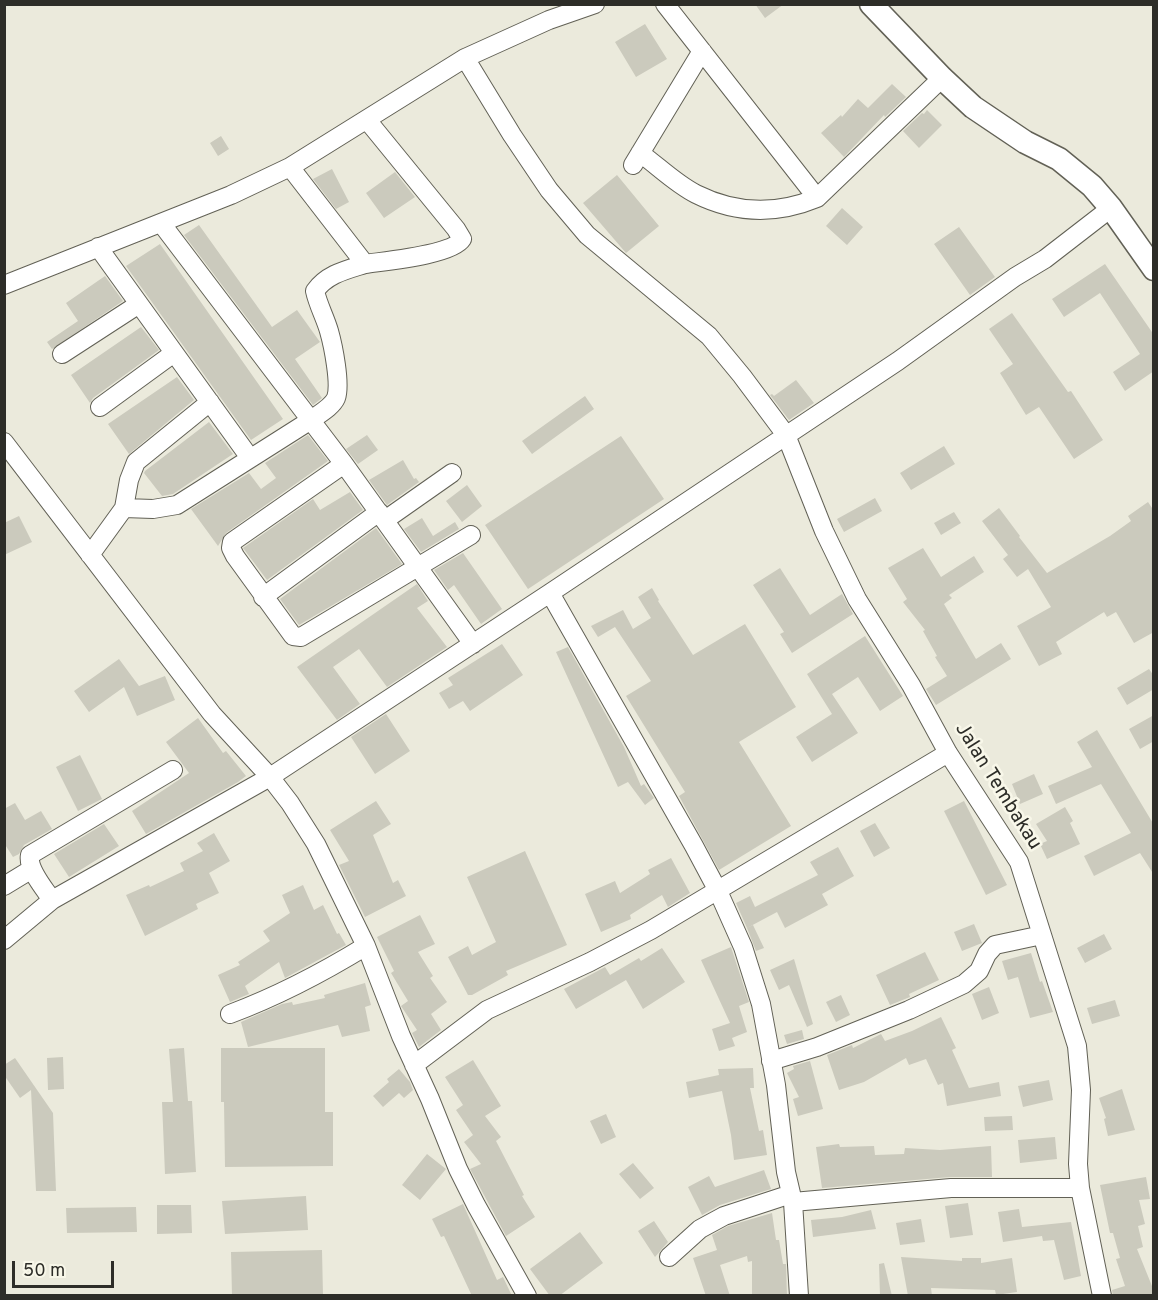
<!DOCTYPE html>
<style>
body{margin:0}
#map{position:relative;width:1158px;height:1300px;overflow:hidden;background:#ebeadc;font-family:Overpass,sans-serif}
canvas{display:block}
.frame{position:absolute;inset:0;border:6px solid #2d2d28;pointer-events:none}
.scale{position:absolute;left:12px;top:1261px;width:102px;height:27px;box-sizing:border-box;border:3px solid #2d2d28;border-top:0;padding-left:8px;font-size:18px;line-height:21px;white-space:nowrap;color:#2d2d28;-webkit-text-stroke:4px #f8f7e9;paint-order:stroke}
</style>
<div id="map">
<canvas width="1158" height="1300"></canvas>
<div class="frame"></div>
<div class="scale">50 m</div>
</div>
<script>
const ctx = document.querySelector('canvas').getContext('2d');
ctx.lineJoin = 'round';
function paint(path, color) { ctx.fillStyle = color; ctx.fill(path, 'evenodd'); }
function stroke(path, color, width, dash) { ctx.strokeStyle = color; ctx.lineWidth = width; ctx.lineCap = dash ? 'butt' : 'round'; ctx.setLineDash(dash || []); ctx.stroke(path); }
function label(font, color, halo, rows, align = 'center') {
  ctx.font = font + ' Overpass,sans-serif'; ctx.lineWidth = 5; ctx.setLineDash([]); ctx.textBaseline = 'middle'; ctx.strokeStyle = halo; ctx.fillStyle = color; for (const [text, x, y, turn = 0] of rows) {
    ctx.save(); ctx.translate(x, y); ctx.rotate((+turn || 0) * Math.PI / 180); ctx.textAlign = isNaN(turn) ? turn : align; if (halo) ctx.strokeText(text, 0, 0); ctx.fillText(text, 0, 0); ctx.restore();
  }
}
paint(new Path2D(`
 M755,4H784L765,18Z
 M645,24L667,59L636,77L615,42Z
 M892,84L906,97L885,117L884,115L844,157L821,133L841,115L842,117L858,99L868,108Z
 M927,110L942,125L919,148L903,131L922,113L924,114Z
 M221,136L229,149L218,156L210,143Z
 M332,169L349,202L336,209L313,179Z
 M395,172L415,197L384,218L366,193Z
 M617,175L659,226L626,253L583,203Z
 M842,208L863,227L847,245L826,226Z
 M199,225L272,327L297,310L320,342L295,359L322,398L313,405L184,235Z
 M959,227L995,277L970,295L934,244Z
 M160,244L283,419L251,440L126,266Z
 M1105,264L1154,335V371L1125,391L1113,372L1140,354L1100,293L1064,317L1052,299Z
 M105,276L123,301L52,349L47,342L78,321L66,303Z
 M1012,313L1068,392L1071,391L1103,440L1074,459L1039,407L1026,415L1000,373L1013,364L989,329Z
 M141,327L159,350L93,398L90,403L71,375Z
 M177,377L194,400L129,454L108,424Z
 M796,380L814,403L789,420L770,395L772,394L774,396Z
 M585,396L594,409L532,454L522,441Z
 M209,422L233,454L173,494L162,496L144,473L145,471Z
 M308,435L328,461L226,533L218,546L191,509L249,473L261,489L276,478L265,463Z
 M367,435L378,450L358,464L346,449Z
 M621,436L664,499L528,589L485,525Z
 M944,446L955,464L911,490L900,473Z
 M403,460L414,479L416,478L419,482L387,505L369,480Z
 M467,485L482,506L462,522L446,501Z
 M350,492L363,510L267,580L243,548L313,499L320,510Z
 M875,498L882,511L844,532L837,519Z
 M1148,502L1154,511V632L1134,643L1116,612L1107,617L1104,612L1056,642L1062,654L1039,666L1017,626L1051,607L1028,569L1017,577L1003,559L1008,555L982,521L999,508L1020,536L1019,537L1047,573L1110,536L1131,521L1128,516Z
 M954,512L961,523L941,535L934,523Z
 M19,516L32,542L4,555V523Z
 M422,518L433,536L455,522L459,529L421,552L404,529Z
 M376,528L402,564L299,625L280,599Z
 M923,548L941,577L974,556L984,572L949,595L952,598L944,604L976,659L1001,643L1011,659L936,705L926,689L947,676L935,657L937,656L923,631L925,630L903,602L907,599L888,568Z
 M463,553L502,609L481,624L454,585L448,590L434,570Z
 M780,568L810,615L842,594L853,614L792,653L780,634L784,632L753,585Z
 M417,584L428,601L417,608L447,647L387,687L359,649L333,667L360,704L337,720L297,667Z
 M652,588L659,600L658,601L693,655L745,624L796,707L739,742L791,826L719,870L679,796L685,792L626,696L651,681L615,627L598,637L591,626L623,610L633,629L651,618L638,597Z
 M865,636L903,696L880,711L858,677L832,694L858,733L812,762L796,737L832,714L807,674Z
 M502,644L523,675L470,711L463,701L449,709L439,693L453,685L448,678Z
 M568,647L624,747L641,786L644,784L654,798L645,805L628,782L618,787L556,652Z
 M119,659L139,686L165,676L175,700L137,716L124,687L89,712L74,691Z
 M1149,669L1154,676V689L1127,705L1117,688Z
 M386,714L410,751L375,774L351,737Z
 M1154,715V741L1140,749L1129,729Z
 M198,718L223,753L226,751L246,776L238,782L146,834L132,811L189,773L166,742Z
 M1097,730L1154,825V875L1140,853L1094,876L1084,856L1131,833L1101,784L1056,804L1048,786L1092,767L1077,742Z
 M80,755L102,799L78,811L56,767Z
 M1034,774L1043,794L1020,804L1012,784Z
 M376,801L391,824L373,835L393,883L398,880L406,896L365,917L339,865L349,861L330,830Z
 M964,801L1007,885L986,895L944,811Z
 M15,803L25,820L41,811L52,829L24,845L19,854L13,857L4,843V809Z
 M1065,807L1073,821L1070,823L1080,844L1047,859L1040,844L1047,841L1036,824Z
 M875,823L890,848L874,857L860,831Z
 M104,824L119,846L69,877L54,854Z
 M214,833L230,861L209,873L219,893L196,904L198,909L145,936L126,895L149,885L150,887L184,871L180,863L203,851L197,843Z
 M838,847L854,876L822,894L828,905L785,928L777,912L747,928L736,903L750,896L755,907L818,875L810,862Z
 M525,851L567,945L506,971L508,975L472,995H468L448,957L468,946L472,955L496,942L467,877Z
 M671,858L690,893L668,907L662,895L630,915L631,919L601,932L585,894L615,881L620,893L650,874L648,870Z
 M303,885L314,910L323,905L337,934L339,933L346,945L285,978L279,962L245,986L249,994L230,1002L218,975L240,965L238,962L270,941L263,931L290,913L282,895Z
 M420,915L435,944L418,952L433,976L430,978L447,1002L431,1014L441,1030L419,1047L412,1033L417,1030L401,1006L408,1001L391,973L394,971L377,937Z
 M974,924L982,943L962,951L954,932Z
 M753,925L764,948L756,951L747,928Z
 M1104,934L1112,949L1085,963L1077,948Z
 M731,947L749,1002L739,1006L747,1032L732,1038L735,1046L719,1051L712,1029L730,1023L701,960Z
 M662,948L685,982L643,1009L626,980L576,1009L564,989L605,967L610,975L639,958L641,961Z
 M925,952L939,980L909,994L910,997L890,1005L876,975Z
 M1031,953L1040,982L1042,981L1053,1012L1030,1018L1018,977L1008,980L1002,961Z
 M794,959L813,1024L807,1027L789,985L779,990L770,970Z
 M365,983L371,1005L365,1007L370,1031L342,1037L338,1025L248,1047L241,1022L282,1004L292,1002L293,1005L325,998L324,995Z
 M989,987L999,1013L982,1020L972,994Z
 M841,995L850,1015L836,1022L826,1002Z
 M1115,1000L1120,1016L1092,1024L1087,1008Z
 M941,1017L956,1048L952,1050L969,1088L999,1082L1001,1096L947,1106L943,1083L938,1085L926,1059L909,1065L906,1058L864,1082L839,1090L827,1055L852,1045L853,1048L881,1034L885,1041L912,1031Z
 M802,1030L804,1039L787,1044L784,1035Z
 M184,1048L188,1101H192L196,1172L165,1174L162,1102H173L169,1049Z
 M221,1048H325V1112H333V1166L225,1167L224,1102H221Z
 M63,1057L64,1089L48,1090L47,1058Z
 M15,1058L53,1113L56,1191H36L31,1090L20,1098L4,1075V1065Z
 M473,1060L501,1106L485,1116L501,1137L496,1141L524,1195L522,1196L535,1217L506,1236L470,1169L481,1164L464,1142L473,1135L456,1110L463,1105L445,1077Z
 M810,1061L823,1109L798,1116L793,1099L799,1097L787,1073L794,1069L793,1066Z
 M753,1068L754,1088H750L759,1131L763,1130L767,1155L734,1160L731,1135L722,1091L689,1098L686,1082L719,1075L718,1069Z
 M399,1069L410,1082L413,1090L404,1098L399,1093L383,1107L373,1096L389,1082L387,1079Z
 M1049,1080L1053,1100L1023,1107L1018,1086Z
 M1122,1089L1135,1130L1108,1136L1104,1119L1106,1118L1099,1098Z
 M606,1114L616,1137L601,1144L590,1121Z
 M1012,1116L1013,1130L985,1131L984,1117Z
 M1055,1137L1057,1159L1020,1163L1018,1140Z
 M839,1144L840,1147L874,1146L875,1155L904,1154L905,1148L940,1150L991,1146L992,1177H950L822,1188L816,1147Z
 M427,1154L446,1169L420,1200L402,1185Z
 M633,1163L654,1188L640,1199L619,1174Z
 M764,1170L771,1189L720,1205L702,1215L688,1187L709,1176L715,1187Z
 M1146,1177L1150,1199L1139,1200L1145,1224L1138,1226L1143,1247L1137,1249L1154,1291V1296H1113L1112,1290L1125,1286L1116,1259L1120,1258L1113,1233H1110L1100,1185Z
 M306,1196L308,1230L225,1234L222,1201Z
 M968,1203L973,1235L950,1238L945,1206Z
 M463,1204L497,1280L503,1277L512,1296H472L444,1236L441,1237L432,1219Z
 M157,1205H191L192,1233L157,1234Z
 M136,1207L137,1232L67,1233L66,1208Z
 M1019,1209L1022,1227L1071,1222L1081,1276L1064,1280L1054,1240L1043,1241L1042,1236L1003,1242L998,1212Z
 M871,1210L876,1229L813,1237L811,1220L842,1217Z
 M772,1213L776,1240H779L783,1264H786L787,1296H752V1261L748,1262L747,1256L720,1265L730,1296H706L693,1258L717,1250L712,1235L728,1226Z
 M921,1219L925,1242L900,1245L896,1223Z
 M654,1221L668,1242L655,1257L638,1231Z
 M580,1232L603,1263L559,1296H550L530,1269Z
 M322,1250L323,1296H232L231,1252Z
 M901,1257L962,1261V1258H981V1263L1012,1258L1017,1292L996,1295L995,1290L931,1288L932,1296H908Z
 M884,1263L892,1296H880L879,1264Z`), '#cbcabd');
const minor = new Path2D(`
 M665,4L817,198
 M465,58L512,135L549,190L587,235L709,336L742,376L786,435L824,531L857,599L911,685L948,753L1019,862L1077,1046L1081,1090L1078,1164L1080,1188L1102,1296
 M640,153C658,166 676,184 696,194C736,214 776,215 817,198L942,78
 M633,165L702,51
 M161,223L344,464L473,644
 M98,247L250,458
 M365,264C384,261 452,255 462,239L456,229L367,120
 M4,285L231,195L290,167L465,58L549,20L595,4
 M62,354L139,304
 M100,407L174,353
 M4,442L212,714L270,777L290,803L316,844L366,946L401,1036L430,1099L458,1169L476,1205L527,1296
 M344,464L232,542L231,548L235,556L293,636L301,637L471,535
 M124,508L153,509L177,505L311,420C319,414 332,407 336,398C341,384 333,345 329,331C325,317 318,305 315,291C327,274 346,270 365,264L290,167
 M385,520L452,473
 M90,555L124,508L129,480L136,462L210,402
 M550,593L694,846L718,891L743,947L761,1004L776,1085L786,1172L793,1202L799,1296
 M263,597L379,512
 M4,886L32,869
 M52,900C44,888 27,869 30,855L173,770
 M4,940L52,900L270,777L550,593L898,361L1015,277L1045,259L1111,208
 M230,1014C278,996 322,973 366,946
 M771,1061L817,1047L909,1010L964,984L979,971L987,954L995,945L1042,935
 M414,1065L487,1010L590,962L651,930L948,753
 M793,1202L951,1188H1080
 M669,1257L700,1229L724,1216L791,1194`);
const major = new Path2D(`
 M871,4L942,78L973,107L1025,142L1059,159L1092,186L1111,208L1154,269`);
stroke(minor, '#626156', 20);
stroke(major, '#626156', 25);
stroke(minor, '#fff', 18);
stroke(major, '#fff', 22);
label('20px', '#2d2d28', '#f8f7e9', [
 ["Jalan Tembakau",997,787,58]
]);
</script>
